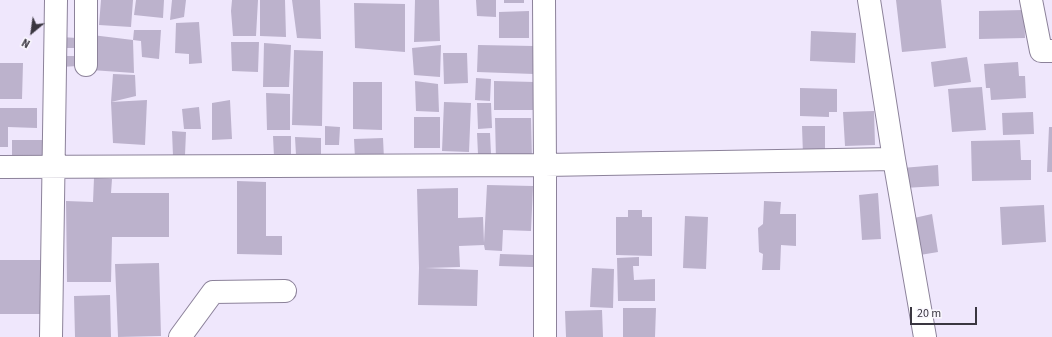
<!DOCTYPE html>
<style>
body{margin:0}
#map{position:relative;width:1052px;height:337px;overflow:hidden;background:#efe7fc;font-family:"Source Sans 3",sans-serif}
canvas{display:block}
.north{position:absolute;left:12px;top:12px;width:40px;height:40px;-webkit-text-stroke:3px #f9f7fd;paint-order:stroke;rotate:209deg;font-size:11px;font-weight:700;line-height:16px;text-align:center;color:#3a3640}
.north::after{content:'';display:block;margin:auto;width:14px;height:18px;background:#3a3640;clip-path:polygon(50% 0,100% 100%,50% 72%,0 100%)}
.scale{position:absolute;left:910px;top:307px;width:67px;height:18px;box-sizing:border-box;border:2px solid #3a3640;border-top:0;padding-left:5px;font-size:12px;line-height:14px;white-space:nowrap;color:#3a3640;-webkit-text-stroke:3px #f9f7fd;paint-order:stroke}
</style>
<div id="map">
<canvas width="1052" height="337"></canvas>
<div class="north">N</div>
<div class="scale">20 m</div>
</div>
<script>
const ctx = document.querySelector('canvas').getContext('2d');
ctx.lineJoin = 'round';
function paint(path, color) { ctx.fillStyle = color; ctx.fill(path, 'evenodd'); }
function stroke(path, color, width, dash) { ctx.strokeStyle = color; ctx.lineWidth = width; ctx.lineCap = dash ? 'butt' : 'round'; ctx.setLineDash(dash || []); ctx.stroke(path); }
paint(new Path2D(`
 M101,0H133L131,27L99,25Z
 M136,0H164L163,18L134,15Z
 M172,0H186L184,17L170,20Z
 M232,0H258L256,36H233L231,11Z
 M260,0H285L286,37L260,36Z
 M292,0H320L321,39L297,38Z
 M415,0H439L440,41L414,42Z
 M476,0H496V17L477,16Z
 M504,0H524V3H504Z
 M896,0H941L946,48L902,52Z
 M354,3L405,4V52L355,48Z
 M1024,10L1025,38L979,39V11Z
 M529,11V38H499V12Z
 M199,22L202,63L189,64V54L175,53L176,23Z
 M134,30H161L159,59L142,57L141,41L133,40Z
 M811,31L856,33L855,63L810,61Z
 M92,35L133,40L134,73L91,70Z
 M61,37L77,38V48H61Z
 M231,42H259L258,72L232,71Z
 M264,43L291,45L289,87H263Z
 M441,45L440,77L414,75L412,48Z
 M478,45L534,46V74L477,72Z
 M294,50L323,51L322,126L292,125Z
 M443,53H467L468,83L444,84Z
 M60,56H77L78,66L60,67Z
 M967,57L971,82L934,87L931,62Z
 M1018,62L1019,76H1025L1026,98L991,100L990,88H986L984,64Z
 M0,63H23L22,99H0Z
 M113,74L135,75L136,96L111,102Z
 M476,78L491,79L490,101L475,100Z
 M415,81L438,84L439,112L416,111Z
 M494,81L535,82V110H494Z
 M353,82H382V130L353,129Z
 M982,87L986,130L952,132L948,89Z
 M800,88L837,89V112H829V117L800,116Z
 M266,93L290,94V130H267Z
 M147,100L145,145L113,143L111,102Z
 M230,100L232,139L212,140V103Z
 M444,102L471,103L469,152L442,151Z
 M477,103H491L492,128L478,129Z
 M199,107L201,129H184L182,109Z
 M0,108H37V128L8,127V147H0Z
 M874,111L875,145L845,146L843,112Z
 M1033,112L1034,134L1003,135L1002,113Z
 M414,117H440V148H414Z
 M495,118H531L532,160H496Z
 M325,126L340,127L339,145H325Z
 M802,126H825V155H803Z
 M1049,127H1052V172H1047Z
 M172,131L186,132L185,155L173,156Z
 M477,133H490L491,154H478Z
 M273,136H291V159L274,157Z
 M295,137L321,138V158L296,155Z
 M383,138L384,159H355L354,139Z
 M12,140H44V156H12Z
 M1020,140L1021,160H1031V180L972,181L971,141Z
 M938,165L939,186L904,188L902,168Z
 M94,178L112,179L111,193H169V237H112L111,282H67L66,201L93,202Z
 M237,181L266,182V236H282V255L237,254Z
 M487,185L533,186L531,231L503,230L502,251L485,250L484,245L459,246L460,267L425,268L478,270L477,306L418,305L419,268L417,189L458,188V218L483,217L484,243Z
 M878,193L881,239L862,240L859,195Z
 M764,201L781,202L780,214H796V246L781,245L780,270H762L763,254L759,252L758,228L763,224Z
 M1044,205L1046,242L1002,245L1000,207Z
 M628,210H642V217H652V256L616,255V217H628Z
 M932,214L938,252L920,255L914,218Z
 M685,216L708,217L706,269L683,268Z
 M500,254L533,255V267L499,266Z
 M639,257V266H633L634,280L655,279V301H618L617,258Z
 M0,260H44V314H0Z
 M159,263L161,336L118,337L115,264Z
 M592,268L614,269L613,308L590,307Z
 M110,295L111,337H75L74,296Z
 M623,308H656L655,337H623Z
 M602,310L603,337H566L565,311Z`), '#bcb2cc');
const minor = new Path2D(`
 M544,0L545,165V337
 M869,0L894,159L925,337
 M1031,0L1041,51H1052
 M86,65V0
 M0,167L545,165L894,159
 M51,337L56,0
 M180,337L213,292L285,291`);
stroke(minor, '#8c829a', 24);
stroke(minor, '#fff', 22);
</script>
